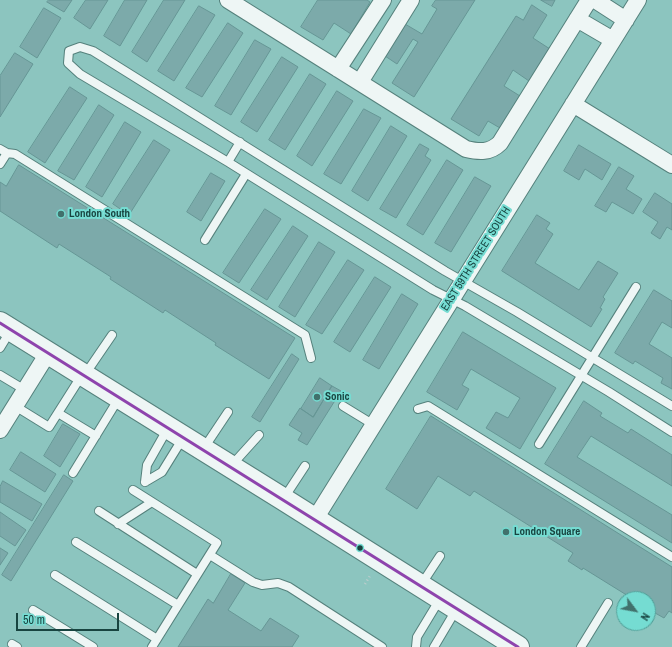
<!DOCTYPE html>
<style>
body{margin:0}
#map{position:relative;width:672px;height:647px;overflow:hidden;background:#8cc5bf;font-family:"Archivo Narrow",sans-serif}
canvas{display:block}
.north{position:absolute;left:616px;top:591px;width:40px;height:40px;box-sizing:border-box;background:#75dcd2;border:1px solid #509f98;border-radius:50%;rotate:122deg;font-size:11px;font-weight:700;line-height:16px;text-align:center;color:#184440}
.north::after{content:'';display:block;margin:auto;width:14px;height:18px;background:#41716c;clip-path:polygon(50% 0,100% 100%,50% 72%,0 100%)}
.scale{position:absolute;left:16px;top:613px;width:103px;height:18px;box-sizing:border-box;border:2px solid #184440;border-top:0;padding-left:5px;font-size:12px;line-height:14px;white-space:nowrap;color:#184440;-webkit-text-stroke:3px #75dcd2;paint-order:stroke}
</style>
<div id="map">
<canvas width="672" height="647"></canvas>
<div class="north">N</div>
<div class="scale">50 m</div>
</div>
<script>
const ctx = document.querySelector('canvas').getContext('2d');
ctx.lineJoin = 'round';
function paint(path, color) { ctx.fillStyle = color; ctx.fill(path, 'evenodd'); }
function stroke(path, color, width, dash) { ctx.strokeStyle = color; ctx.lineWidth = width; ctx.lineCap = dash ? 'butt' : 'round'; ctx.setLineDash(dash || []); ctx.stroke(path); }
function label(font, color, halo, rows, align = 'center') {
  ctx.font = font + ' "Archivo Narrow",sans-serif'; ctx.lineWidth = 4; ctx.setLineDash([]); ctx.textBaseline = 'middle'; ctx.strokeStyle = halo; ctx.fillStyle = color; for (const [text, x, y, turn = 0] of rows) {
    ctx.save(); ctx.translate(x, y); ctx.rotate((+turn || 0) * Math.PI / 180); ctx.textAlign = isNaN(turn) ? turn : align; if (halo) ctx.strokeText(text, 0, 0); ctx.fillText(text, 0, 0); ctx.restore();
  }
}
const building = new Path2D(`
 M49,0H72L64,12L47,2Z
 M86,0H108L90,29L74,18Z
 M125,0H147L120,46L104,36Z
 M164,0H185L147,62L132,52Z
 M318,0H367L370,2L351,34L334,23L323,40L301,27Z
 M436,0H475L414,97L392,83L418,42L413,39L397,64L385,56L405,24L422,34L437,9L432,6Z
 M541,0H555L552,6Z
 M532,5L547,15L533,38L550,49L529,81L513,70L504,86L520,96L500,128L488,121L479,136L451,119L516,16L523,20Z
 M199,6L215,15L174,81L158,71Z
 M44,8L61,18L37,58L20,47Z
 M228,23L243,33L202,97L186,88Z
 M255,40L271,49L231,115L215,106Z
 M15,53L33,64L0,117V76Z
 M282,57L298,67L257,132L241,122Z
 M310,74L326,84L285,150L269,140Z
 M70,87L87,98L45,163L28,152Z
 M337,91L353,101L312,166L297,156Z
 M99,105L114,115L74,180L58,171Z
 M364,109L381,118L341,184L324,174Z
 M125,122L141,132L102,197L86,187Z
 M391,126L407,136L368,201L352,191Z
 M154,140L170,150L129,215L113,204Z
 M420,144L429,149L425,156L431,160L396,218L380,209Z
 M579,145L611,164L602,180L585,169L579,180L564,171Z
 M447,160L463,170L423,235L407,225Z
 M19,165L295,338L269,379L215,345L216,343L165,310L163,313L110,279L111,277L59,244L57,248L0,211V182L6,186Z
 M619,167L634,176L626,189L642,199L633,214L612,202L606,212L595,206Z
 M211,173L225,181L201,221L187,212Z
 M475,177L491,186L451,252L435,243Z
 M655,193L672,204V230L667,227L660,239L651,233L658,222L643,212Z
 M265,209L281,219L239,283L223,273Z
 M537,215L550,223L546,229L553,234L535,263L579,290L598,261L618,273L603,297L605,299L600,308L602,309L591,327L502,271Z
 M293,226L308,236L267,300L251,290Z
 M319,242L335,252L295,317L279,307Z
 M348,260L364,270L322,334L306,325Z
 M375,277L391,287L350,352L334,342Z
 M654,290L672,301V328L662,322L649,344L672,358V389L661,383L663,378L635,361L633,364L615,353Z
 M402,294L418,304L379,369L363,360Z
 M463,332L556,388L520,449L486,428L496,412L508,418L520,398L471,369L462,385L469,389L457,410L427,392Z
 M292,354L299,359L260,422L252,417Z
 M320,378L332,386L313,417L301,409Z
 M332,386L341,391L307,445L298,440L302,433L289,425L300,408L313,417Z
 M584,401L602,413L600,416L628,433L631,429L672,455V486L591,436L577,457L672,515V543L545,464Z
 M431,416L672,567V613L669,611L664,618L648,609V599H633L583,568L582,570L568,561L573,553L474,491L470,496L438,476L417,509L386,489Z
 M63,424L80,434L60,467L44,456Z
 M21,452L56,474L45,492L10,470Z
 M64,475L73,481L11,581L2,575Z
 M3,481L42,504L32,521L0,502V487Z
 M0,512L26,530L15,546L0,536Z
 M0,548L8,553L0,565Z
 M231,574L245,583L228,610L261,631L270,618L299,636L292,647H178L208,599L213,603Z`);
paint(building, '#7caaaa');
stroke(building, '#669695', 1);
const lane = new Path2D(`
 M0,149L7,153L0,164
 M7,153L15,154L305,335L311,358
 M228,162L240,142
 M205,240L246,174
 M0,348L11,330
 M0,375L25,390
 M84,376L112,335
 M15,406L49,427L82,375
 M343,406L374,425
 M672,406L517,312L445,271L93,51L80,47L69,51L68,63L80,74L228,162L433,290L465,306L609,392L672,432
 M418,409L428,406L672,557
 M58,413L96,436
 M539,444L636,287
 M204,448L228,412
 M231,466L259,435
 M73,473L119,398
 M145,482L162,472L183,438
 M145,482L147,465L168,428
 M133,490L217,543L152,647
 M284,498L305,466
 M99,511L197,574
 M118,524L152,502
 M76,542L178,605
 M210,555L253,582L262,585L278,583L289,587L382,647
 M55,575L157,639
 M421,585L440,556
 M33,610L93,647
 M12,644L17,647
 M416,647L417,637L440,599
 M434,647L456,610
 M581,647L608,603`);
const street = new Path2D(`
 M228,0L466,149C479,152 490,153 500,143L589,0
 M595,0L626,20
 M577,19L613,40
 M338,69L383,0
 M360,82L411,0
 M573,104L672,165
 M0,430L48,353
 M315,519L638,0`);
const secondary = new Path2D(`
 M0,323L283,499L518,647`);
stroke(lane, '#55817c', 10);
stroke(street, '#55817c', 18);
stroke(secondary, '#55817c', 24);
stroke(new Path2D(`
 M365,584L371,574`), '#bccecd', 2.5, [1, 3]);
stroke(lane, '#eef6f5', 8);
stroke(street, '#eef6f5', 16);
stroke(secondary, '#eef6f5', 22);
stroke(new Path2D(`
 M0,323L518,647`), '#8e44ad', 3);
for (const [x, y, r, color] of [
 [61,214,4,"#41716c"],
 [317,397,4,"#41716c"],
 [506,532,4,"#41716c"],
 [360,548,3.5,"#184440"]
]) { const dot = new Path2D(); dot.arc(x, y, r, 0, 2 * Math.PI); ctx.fillStyle = color; ctx.fill(dot); stroke(dot, '#75dcd2', 1.5); }
label('bold 11px', '#184440', '#75dcd2', [
 ["London South",69,214],
 ["Sonic",325,397],
 ["London Square",514,532]
], 'left');
label('11px', '#184440', '#75dcd2', [
 ["EAST 59TH STREET SOUTH",476,259,-58]
]);
</script>
